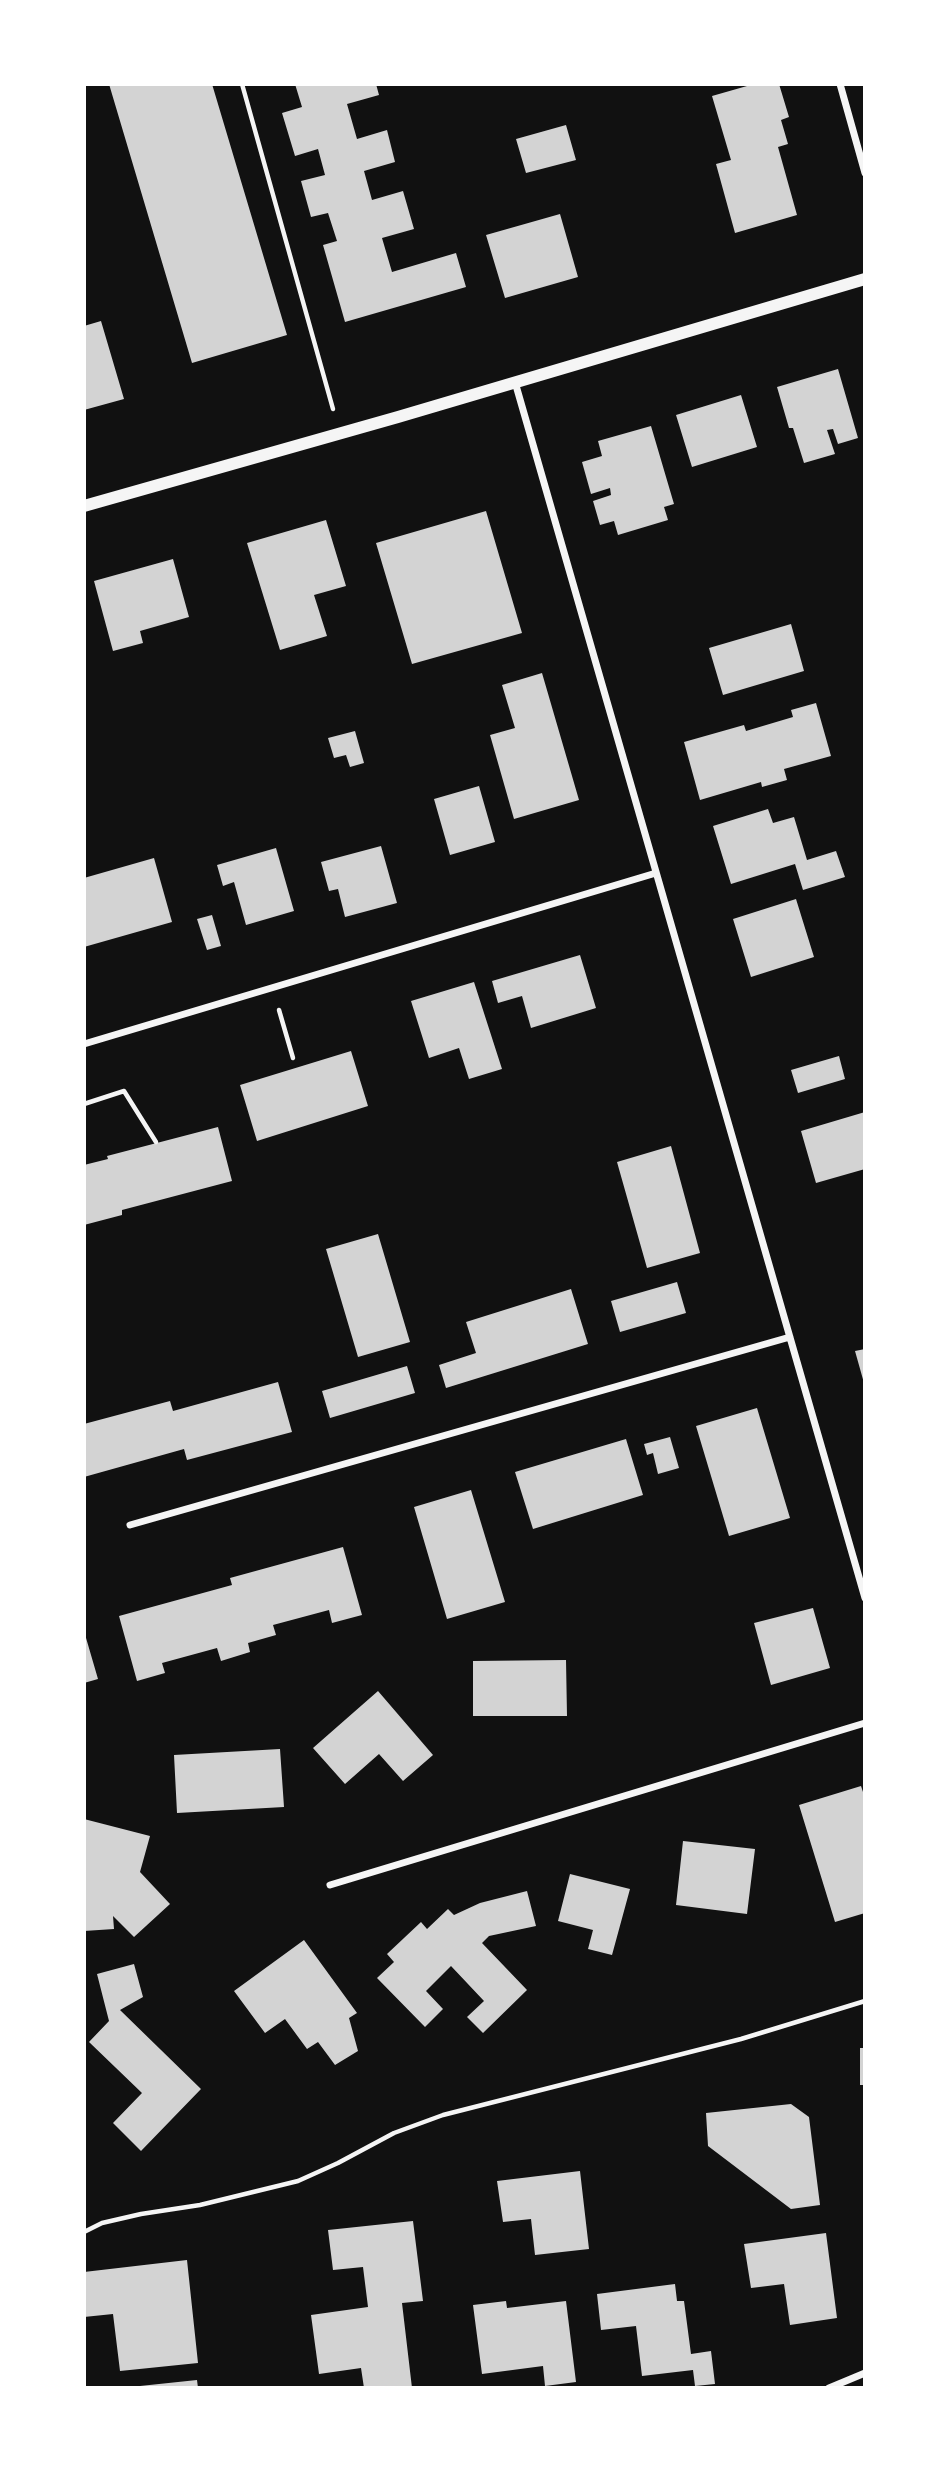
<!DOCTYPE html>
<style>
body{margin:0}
#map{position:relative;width:949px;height:2472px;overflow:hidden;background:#111;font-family:"Roboto Condensed",sans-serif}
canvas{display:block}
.frame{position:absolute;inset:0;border:86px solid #fff;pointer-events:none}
</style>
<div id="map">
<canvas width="949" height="2472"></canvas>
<div class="frame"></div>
</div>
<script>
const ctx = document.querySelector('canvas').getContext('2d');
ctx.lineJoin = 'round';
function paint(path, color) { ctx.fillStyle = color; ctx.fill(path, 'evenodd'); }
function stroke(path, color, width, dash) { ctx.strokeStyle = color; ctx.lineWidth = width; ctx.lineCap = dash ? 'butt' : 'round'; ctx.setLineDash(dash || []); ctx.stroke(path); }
paint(new Path2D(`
 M109,84H212L287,335L192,363Z
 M295,84H376L379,95L347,104L357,139L387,130L395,162L364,171L372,200L403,191L414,229L382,238L392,272L456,253L466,287L345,322L323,245L337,241L328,213L311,217L301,181L325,175L318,149L295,156L282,113L302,107Z
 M754,84H779L789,117L781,120L788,144L778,147L797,215L735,233L716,164L731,160L712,96Z
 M566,125L576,160L526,173L516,139Z
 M560,214L578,277L505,298L486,235Z
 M101,321L124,399L84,410V326Z
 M838,369L858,438L838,444L833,429L827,430L835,454L804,463L793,428H789L777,387Z
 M741,395L757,447L692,467L676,415Z
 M651,426L674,504L664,507L668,520L618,535L614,521L600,525L593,501L611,495L610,488L591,494L582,462L602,456L598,441Z
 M486,511L522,633L412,664L376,543Z
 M326,520L346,586L314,595L327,636L280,650L247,543Z
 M173,559L189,617L140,631L143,643L113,651L94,581Z
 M791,624L804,671L723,695L709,648Z
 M542,673L579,800L514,819L490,735L515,728L502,685Z
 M816,703L831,756L784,769L787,780L762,787L761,782L700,800L684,742L744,725L746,731L793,717L791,710Z
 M355,731L364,763L350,767L346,755L334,758L328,738Z
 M479,786L495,842L450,855L434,799Z
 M768,809L773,823L794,817L807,860L836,851L845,877L803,890L795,864L731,884L713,826Z
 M381,846L397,903L345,917L338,889L329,891L321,862Z
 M276,848L294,911L246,925L234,882L223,886L217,865Z
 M154,858L172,922L84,947V878Z
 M796,899L814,957L751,977L733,919Z
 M212,915L221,946L207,950L197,919Z
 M580,955L596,1008L531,1028L522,996L498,1003L492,981Z
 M474,982L502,1069L469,1079L459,1048L429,1058L411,1001Z
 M351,1051L368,1106L257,1141L240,1085Z
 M839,1056L845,1079L798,1093L791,1070Z
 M865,1112V1169L816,1183L801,1131Z
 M218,1127L232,1181L122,1210V1215L84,1225V1165L108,1159L107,1156Z
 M671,1146L700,1253L647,1268L617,1162Z
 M378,1234L410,1342L358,1357L326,1249Z
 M677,1282L686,1313L620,1332L611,1301Z
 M571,1289L588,1344L446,1388L439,1365L476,1353L466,1322Z
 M865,1349V1383H864L855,1351Z
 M407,1366L415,1393L330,1418L322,1391Z
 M278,1382L292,1432L187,1460L184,1449L84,1477V1424L170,1401L173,1411Z
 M757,1408L790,1518L729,1536L696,1426Z
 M670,1437L679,1468L658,1474L653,1453L647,1455L644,1444Z
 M626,1439L643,1495L533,1529L515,1472Z
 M471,1490L505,1602L447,1619L414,1507Z
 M343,1547L362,1615L332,1623L329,1610L273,1625L276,1635L248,1643L250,1652L221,1661L217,1648L162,1663L165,1673L137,1681L119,1616L232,1585L230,1578Z
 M813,1608L830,1668L771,1685L754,1623Z
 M84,1631L98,1679L84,1683Z
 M566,1660L567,1716H473V1661Z
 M378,1691L433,1755L403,1781L379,1754L345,1784L313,1748Z
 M280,1749L284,1807L177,1813L174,1755Z
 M861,1786L865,1798V1913L835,1922L799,1805Z
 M84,1819L150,1836L140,1872L170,1904L134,1937L113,1916L114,1929L84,1931Z
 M683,1841L755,1849L747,1914L676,1905Z
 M570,1874L630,1889L612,1955L588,1949L593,1930L558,1921Z
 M527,1891L536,1926L489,1936L482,1943L527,1990L483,2033L467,2017L484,2001L451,1966L426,1991L443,2009L425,2027L377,1978L394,1962L387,1954L421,1922L427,1929L448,1909L454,1915L480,1903Z
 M304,1940L357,2013L349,2018L358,2051L335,2065L318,2042L307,2049L285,2019L265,2033L234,1991Z
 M134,1964L143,1997L120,2010L201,2089L141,2151L113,2123L142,2093L89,2042L109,2021L97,1974Z
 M860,2048H865V2085H860Z
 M791,2104L809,2117L820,2205L791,2209L708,2146L706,2113Z
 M580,2171L589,2249L535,2255L531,2219L503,2222L497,2181Z
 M413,2221L423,2301L402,2303L412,2388H364L361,2368L319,2374L311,2315L368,2307L363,2267L333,2270L328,2230Z
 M826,2233L837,2318L790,2325L784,2284L751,2288L744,2244Z
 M187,2260L198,2363L120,2371L113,2314L84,2317V2272Z
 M675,2284L677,2301H684L691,2354L711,2351L715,2384L695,2386L693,2370L642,2376L636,2326L601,2330L597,2294Z
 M506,2301L507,2308L566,2301L576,2382L545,2386L543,2366L482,2374L473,2305Z
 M197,2380L198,2388H140V2386Z`), '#d3d3d3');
stroke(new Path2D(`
 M242,84L333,409
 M279,1010L293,1058
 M84,1104L124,1091L156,1142
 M84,2232L102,2223L141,2214L200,2205L298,2181L338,2163L394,2133L443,2115L741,2039L865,2001`), '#f5f5f5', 4.5);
stroke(new Path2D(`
 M840,84L865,173
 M515,382L865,1598
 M84,1044L656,873
 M130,1525L790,1337
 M330,1885L865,1723
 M829,2388L865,2373`), '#f5f5f5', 7);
stroke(new Path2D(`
 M84,506L398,417L865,279`), '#f5f5f5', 12);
</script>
